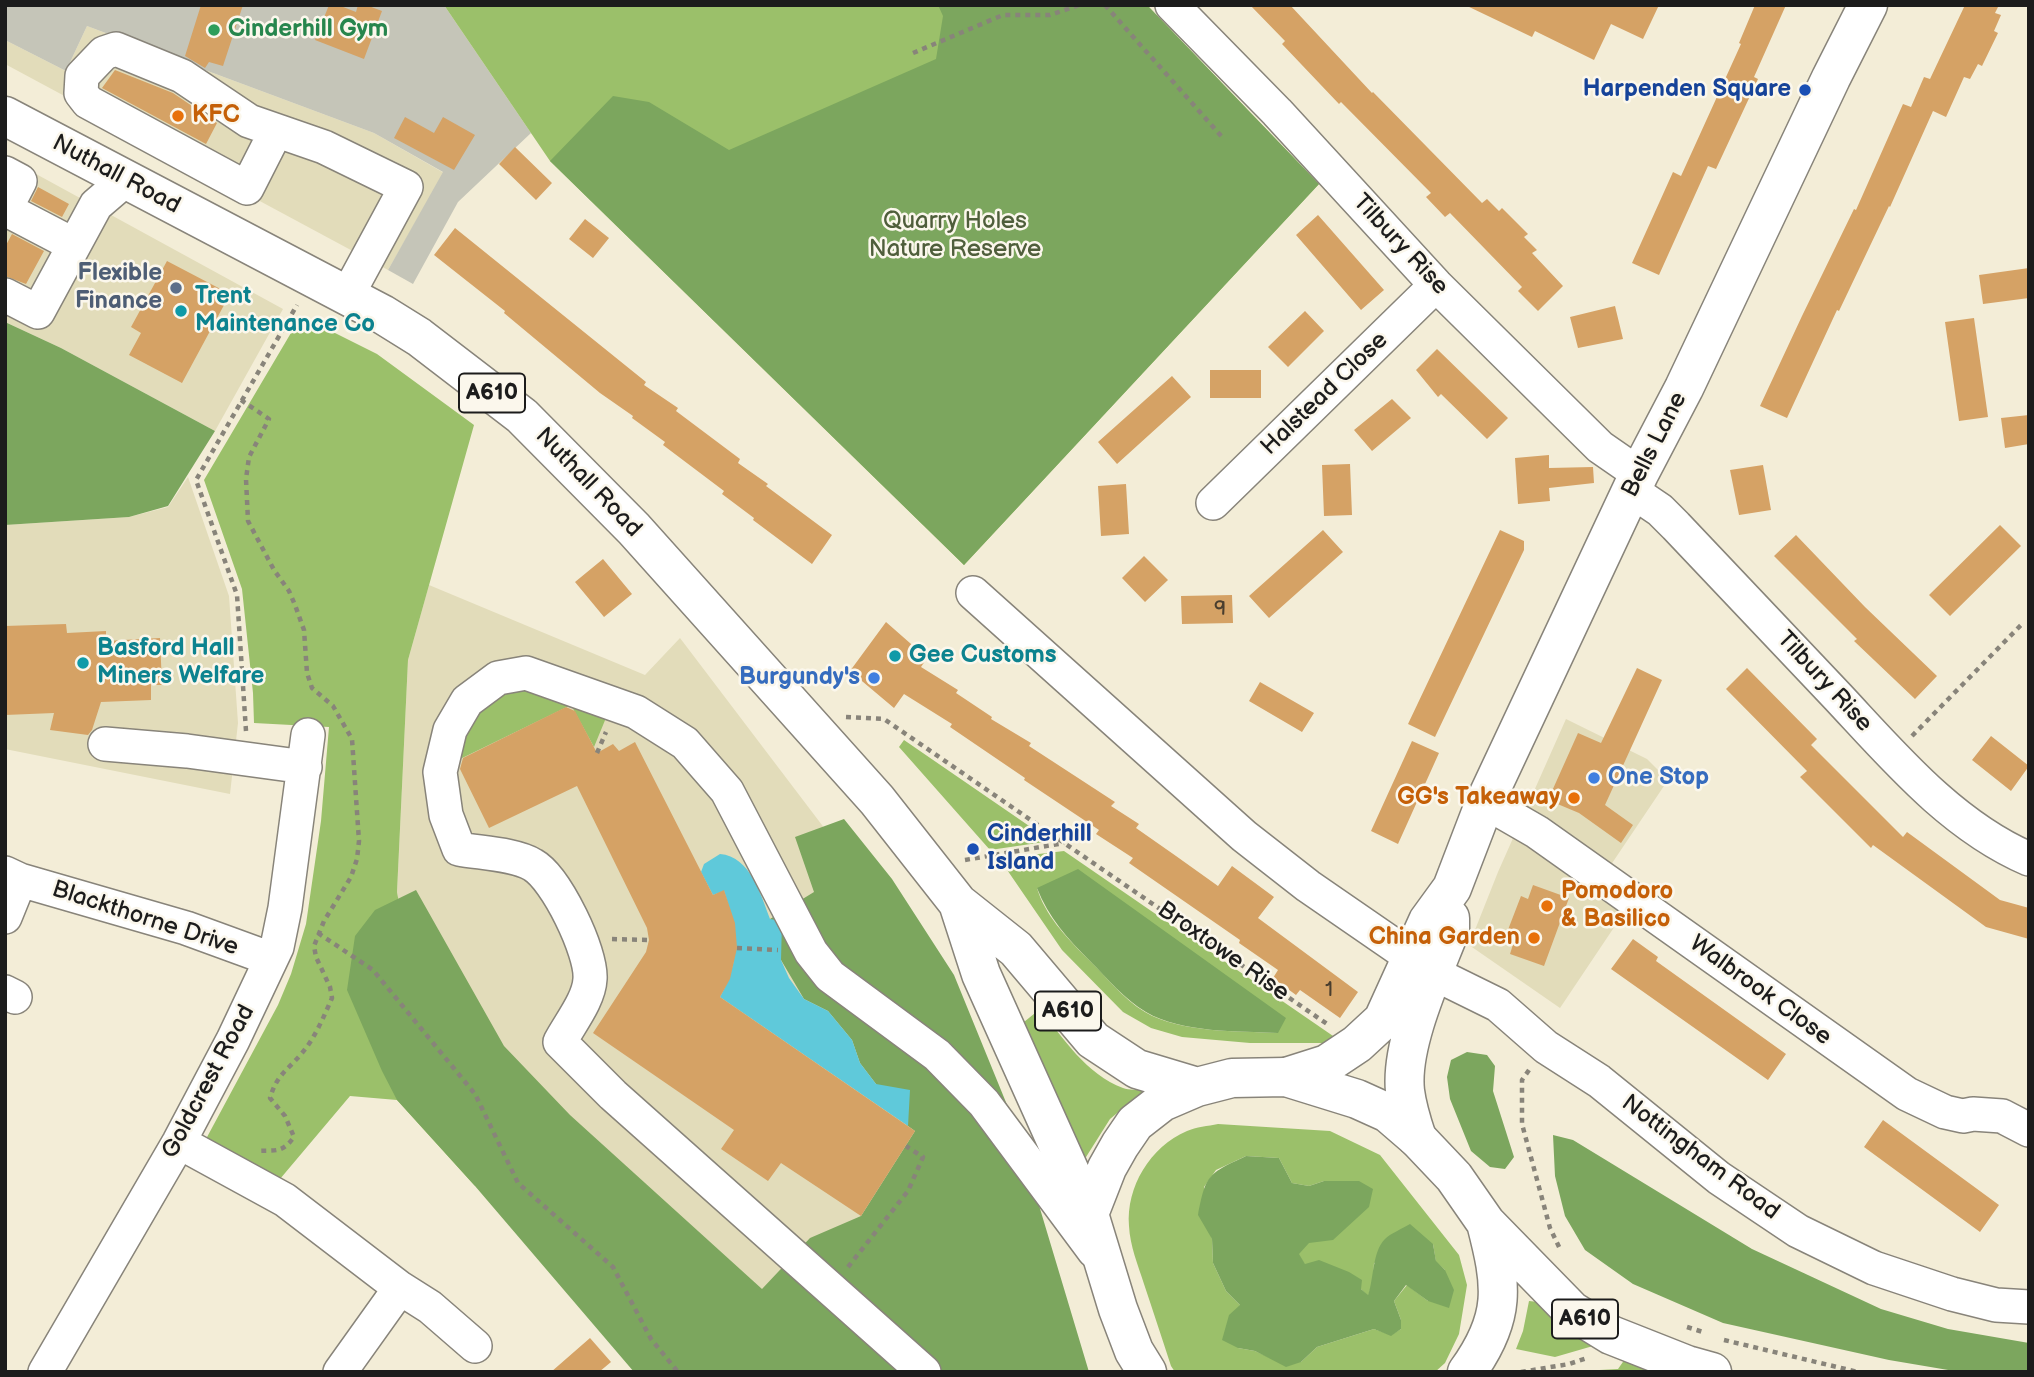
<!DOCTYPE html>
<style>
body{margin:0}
#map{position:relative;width:2034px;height:1377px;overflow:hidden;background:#f3edd7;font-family:"Balsamiq Sans",sans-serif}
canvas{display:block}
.frame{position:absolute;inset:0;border:7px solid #1c1c1c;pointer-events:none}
</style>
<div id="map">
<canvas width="2034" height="1377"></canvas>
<div class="frame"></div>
</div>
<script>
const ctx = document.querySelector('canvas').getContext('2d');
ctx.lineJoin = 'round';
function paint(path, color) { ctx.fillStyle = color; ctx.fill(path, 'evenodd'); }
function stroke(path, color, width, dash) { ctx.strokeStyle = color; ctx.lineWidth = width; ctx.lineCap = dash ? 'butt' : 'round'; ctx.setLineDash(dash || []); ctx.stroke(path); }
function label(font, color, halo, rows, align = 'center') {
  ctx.font = font + ' "Balsamiq Sans",sans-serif'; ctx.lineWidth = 5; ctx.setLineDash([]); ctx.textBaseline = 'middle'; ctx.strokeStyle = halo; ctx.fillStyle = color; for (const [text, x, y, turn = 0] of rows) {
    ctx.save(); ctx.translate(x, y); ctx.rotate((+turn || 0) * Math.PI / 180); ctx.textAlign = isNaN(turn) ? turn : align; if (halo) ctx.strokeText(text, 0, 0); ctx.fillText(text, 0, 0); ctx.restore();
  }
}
paint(new Path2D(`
 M87,26L374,133L444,173L388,270L5,64V40L66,71Z
 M5,157L283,309L215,431L61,348L5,322Z
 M188,477L229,596L238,723L230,794L5,749V525L129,517L168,507Z
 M429,585L645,675L680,638L847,858L1089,1372H827L522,1089L404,930L397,892L408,660Z
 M1566,719L1647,759L1668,780L1594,890L1623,914L1560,1008L1469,945L1498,872Z`), '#e2dcba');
paint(new Path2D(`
 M5,5H444L531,133L458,202L413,284L388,270L443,172L374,133L87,26L66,71L5,40Z`), '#c5c5b8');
paint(new Path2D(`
 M444,5H1147L1319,184L964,565L550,161Z
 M301,316L377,354L474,425L408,660L397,892L404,930L475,1186L397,1100L350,1096L280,1179L206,1139L278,1005L291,974L306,924L321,821L329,727L254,723L253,693L242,589L204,480Z
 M525,689L608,713L594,747L571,705L456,761C459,746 473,716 484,706C495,696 512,692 525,689Z
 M904,740L1051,841L990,850L899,747Z
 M1064,851L1336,1038L1326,1043H1250L1182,1037L1151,1028L1123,1012L1062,950L1001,861L1005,858ZM1037,888L1278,1033C1238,1031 1180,1033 1145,1012C1123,999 1105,975 1086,957C1066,937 1045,915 1037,888Z
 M1040,1009C1062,1037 1087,1075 1123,1088C1129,1090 1138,1090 1145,1090L1110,1119L1081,1165L1024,1022Z
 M1218,1124L1330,1131L1380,1155L1459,1255L1467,1285L1459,1334L1445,1363L1435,1372H1175L1171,1366C1162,1338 1153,1311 1144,1284C1138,1265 1130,1246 1129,1226C1126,1187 1150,1147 1187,1131C1196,1127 1208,1126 1218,1124ZM1246,1156L1279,1158L1292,1183L1309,1186L1324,1181H1359L1298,1254L1305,1265L1361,1289L1368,1296L1373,1281L1374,1263L1433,1244L1436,1262L1445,1270L1428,1301L1407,1285L1394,1301L1401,1320V1329L1391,1335L1374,1329L1317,1347L1301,1362L1270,1358L1255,1351L1238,1348L1240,1305L1226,1291L1213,1263L1212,1239L1204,1187L1216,1170Z
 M1529,1301L1538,1302L1563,1330L1593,1346L1555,1357L1516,1349L1523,1331Z
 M1625,1359L1659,1372H1562L1618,1369Z`), '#9bc06a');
paint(new Path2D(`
 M938,5H1147L1319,184L964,565L550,161L613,96L649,102L729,150L936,59L943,16Z
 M5,322L61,348L215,431L168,506L129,517L5,525Z
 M844,819L892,879L954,975L1014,1122L1089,1372H634L475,1186L397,1100L382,1071L347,990L355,936L375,910L416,890L504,1046L570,1115L762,1289L810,1238L861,1216L915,1131L908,1126L860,1063L852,1040L828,1011L804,999L781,960L770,919L814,892L795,837Z
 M1078,869L1286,1018L1278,1033C1238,1031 1181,1033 1146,1012C1125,1000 1107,978 1090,961C1068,939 1048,917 1037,888Z
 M1467,1052L1487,1055L1495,1066L1493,1091L1514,1157L1505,1169L1490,1167L1471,1151L1450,1099L1447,1077L1451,1060Z
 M1553,1135L1573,1140L1752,1249L1881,1309L1948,1329L2029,1343V1372H1960L1889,1360L1723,1323L1633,1284L1585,1250L1565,1216L1555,1176Z
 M1246,1156L1279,1158L1292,1183L1309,1186L1324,1181H1359L1373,1189L1369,1207L1333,1240L1309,1243L1299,1254L1305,1264L1319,1260L1349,1272L1362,1280L1361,1289L1368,1295C1374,1279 1372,1252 1385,1239C1391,1233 1402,1229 1410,1224L1433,1244L1436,1261L1445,1270L1454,1290L1449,1308L1428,1301L1406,1285L1394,1301L1401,1320V1329L1391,1336L1374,1329L1317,1347L1301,1362L1286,1367L1255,1351L1238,1348L1222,1340L1229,1315L1240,1305L1226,1291L1213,1263L1212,1239L1198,1215C1206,1174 1208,1174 1246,1156Z`), '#7ca65e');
paint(new Path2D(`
 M720,854C750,856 761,895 770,919L782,921L781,960L789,978L804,999L828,1011L852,1040L860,1063L876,1084L910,1090L908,1126L720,997C742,958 737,931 724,891L713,895L701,872L704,864Z`), '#5fc9da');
paint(new Path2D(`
 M201,5H243L223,66L209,62L205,68L185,56Z
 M329,5H338L356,12L358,5H366L382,11L364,59L315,40Z
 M1250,5H1290L1372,93L1373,92L1482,203L1487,199L1499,211L1502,208L1528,234L1524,237L1537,250L1532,253L1563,286L1538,311L1518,291L1522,287L1450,213L1445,217L1426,197L1431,193L1341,102L1339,104L1282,44L1285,41Z
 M1465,5H1659L1643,39L1611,24L1594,60L1535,31L1532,37Z
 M1755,5H1786L1754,77L1758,79L1716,169L1708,166L1659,275L1632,263L1673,172L1681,176L1741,44L1739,43Z
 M1965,5H1999L1995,13L2001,15L1994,31L1998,33L1982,66L1978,64L1970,79L1964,77L1946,117L1933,111L1890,207L1889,206L1839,311L1837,310L1787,418L1760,406L1802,316L1854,209L1856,210L1903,104L1911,107L1924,77L1930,79Z
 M115,70L173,93L217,123L206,144L102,88Z
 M405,117L434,133L443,117L475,135L454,170L394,138Z
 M515,147L552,183L536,200L499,164Z
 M38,187L69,204L62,217L31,201Z
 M1318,215L1384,290L1361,310L1296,235Z
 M585,219L609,238L593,258L569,239Z
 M455,228L646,382L644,385L678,408L676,411L740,459L738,463L768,484L766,486L832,535L812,564L753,520L754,518L722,494L724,491L663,445L665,442L632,418L633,416L600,393L504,313L505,311L434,255Z
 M12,234L44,251L26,284L5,276V247Z
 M167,261L230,294L182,383L129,355L141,333L131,327Z
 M2029,268V298L1983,304L1979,275Z
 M1615,306L1623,339L1578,348L1570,317Z
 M1305,311L1324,331L1288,367L1268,347Z
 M1974,318L1988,417L1959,421L1945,322Z
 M1437,349L1508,418L1487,439L1441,394L1438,397L1416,370Z
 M1210,370H1261V398H1210Z
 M1172,376L1191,397L1117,464L1098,442Z
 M1392,399L1411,418L1372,451L1354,430Z
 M2029,415V444L2005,448L2001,418Z
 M1549,455V468L1593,467L1594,483L1549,488L1550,501L1518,504L1515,458Z
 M1350,464L1352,515L1324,516L1322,465Z
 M1763,465L1771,510L1739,515L1730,470Z
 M1126,484L1129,534L1101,536L1098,486Z
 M2000,525L2021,546L1950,616L1929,595Z
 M1323,530L1343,552L1269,618L1249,596Z
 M1500,530L1524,541V550L1435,737L1408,724Z
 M1796,535L1865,607L1937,676L1915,699L1854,641L1857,639L1774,556Z
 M1144,556L1168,580L1145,602L1122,578Z
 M603,559L632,594L604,617L575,582Z
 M1232,595L1233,623L1182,624L1181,596Z
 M886,622L927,658L921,667L958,690L956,693L992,717L991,719L1031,743L1029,746L1115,802L1111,806L1139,824L1136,828L1176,856L1218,886L1232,866L1274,897L1258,918L1358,992L1340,1018L1300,990L1296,995L1273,978L1278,970L1239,943L1240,940L1129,863L1133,858L1096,834L1099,830L1024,780L1025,778L950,727L952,724L904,694L894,708L850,671Z
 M66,624L67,633L106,631V641L160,638L162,685H151V700L101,702L92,730L88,735L50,730L54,713L5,715V626Z
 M1637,668L1662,680L1605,805L1633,825L1621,843L1579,813L1548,800L1578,733L1601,743Z
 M1747,668L1817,739L1811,745L1903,837L1907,832L2000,900L2029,908V939L1986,927L1873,845L1871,848L1800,777L1807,771L1726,689Z
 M1260,682L1314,713L1302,732L1249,701Z
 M566,707L575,711L597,753L613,744L619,751L635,742L713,895L724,890L735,923L737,948L730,979L720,997L915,1131L861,1216L781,1163L768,1181L721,1149L734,1130L593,1033L646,952L649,940L647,928L577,786L489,828L460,769L463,758Z
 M1991,736L2029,766L2011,791L1972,760Z
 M1412,741L1439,753L1398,844L1371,831Z
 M1533,885L1569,898L1544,966L1510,954L1515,938L1506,935L1521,896L1528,899Z
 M1633,939L1658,957L1656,961L1786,1054L1768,1080L1611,969Z
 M1883,1120L1999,1205L1980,1232L1864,1147Z
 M590,1338L611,1362L599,1372H551Z`), '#d5a265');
const minor = new Path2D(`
 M1172,5L1277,112L1436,285L1600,447L1639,474
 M276,131L247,188L88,102L81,93L82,76L104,53L116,49L182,76L249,121L324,147L406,187L347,296
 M5,173L20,181L5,210
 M5,209L74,245
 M5,295L38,312L96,205L124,181
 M1632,491L1660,510L1676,526C1730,583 1784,640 1838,697C1894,757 1952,826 2029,859
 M1213,503L1436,285
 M973,593L1244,836L1308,886L1411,957
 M105,744L187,751L305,767
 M1485,802L1537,832L1907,1094L1945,1112L1963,1116L1973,1114L2002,1116L2029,1130
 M5,873L20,880L186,928L271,959
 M5,917L20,880
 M1433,973L1498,1005L1546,1047L1599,1081L1719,1178L1798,1231L1874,1268L1952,1294L1996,1305L2029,1307
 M5,992L15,997
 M179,1142L285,1200L400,1288L430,1307L475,1346
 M45,1372L179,1142L233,1040L277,947L285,908L308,735
 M340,1372L400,1288
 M924,1372L613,1095L560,1042C570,1023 589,1000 590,979C592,952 556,878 533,865C515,854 480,853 459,849L446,815L440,772L450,730L467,701L498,678L526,673L636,712L685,743L727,791L811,952L830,976L937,1055L984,1103L1094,1251`);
const major = new Path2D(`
 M1286,1077L1327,1064L1357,1044L1383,1020L1428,921L1452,888L1485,802L1639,474L1684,388L1831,78L1868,5
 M1417,1138C1412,1123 1407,1107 1405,1091C1400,1044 1433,974 1450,930V918`);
const highway = new Path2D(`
 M5,116L382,314L419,337L522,416L634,529L877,800L958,903L1016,949L1093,1040L1137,1069L1197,1087
 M958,903L981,974L1089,1214L1118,1309L1134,1351L1147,1372
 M1089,1214L1107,1168L1120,1145L1135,1123L1162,1102L1197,1087L1232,1078L1286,1077L1357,1099L1388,1113L1417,1138L1454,1177L1486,1223L1572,1311L1611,1335L1687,1365L1712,1372
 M1467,1372C1507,1317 1502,1285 1486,1223`);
stroke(minor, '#88847a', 36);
stroke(major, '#88847a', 41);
stroke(highway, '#88847a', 41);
stroke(new Path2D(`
 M1105,5L1223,138
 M913,53L1003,15H1050L1079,5
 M241,400L269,419L249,457L246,479L248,521L274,570L289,591L295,605L304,630L307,673L312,688L333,706L352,739L359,841L357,859L351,877L324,921L314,946L316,957L330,987L332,998C324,1016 315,1038 302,1053C288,1070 277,1074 270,1098L285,1116L294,1137C282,1153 277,1150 258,1151
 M846,717L884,719L1330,1026
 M246,731L237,595L196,480L297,305
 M1912,736L2024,622
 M597,753L606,732
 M965,860L1064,843
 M318,933L373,970L475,1094L518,1183L613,1267L651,1339L678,1372
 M612,939L649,940
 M737,948L778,950
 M1529,1070L1522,1080V1124L1550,1228L1560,1249
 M848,1267L908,1191L923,1157L906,1146
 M1687,1327L1706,1333
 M1724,1340L1858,1372
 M1521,1372L1569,1364L1587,1358`), '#88847a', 4.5, [5, 5]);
stroke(minor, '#fff', 33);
stroke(major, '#fff', 38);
stroke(highway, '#fff', 38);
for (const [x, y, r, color] of [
 [214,30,7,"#2e9e5b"],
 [1805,90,7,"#1a4fb4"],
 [178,116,7,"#e8710a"],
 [176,288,7,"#5c6f8a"],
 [181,311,7,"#0f9aa8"],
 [895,656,7,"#0f9aa8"],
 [83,663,7,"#0f9aa8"],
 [874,678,7,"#3f7fe0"],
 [1594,778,7,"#3f7fe0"],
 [1574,798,7,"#e8710a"],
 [973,849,7,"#1a4fb4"],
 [1547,906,7,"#e8710a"],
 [1534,938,7,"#e8710a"]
]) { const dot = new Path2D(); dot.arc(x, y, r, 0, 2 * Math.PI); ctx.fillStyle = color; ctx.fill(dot); stroke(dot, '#fbf7ec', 2.5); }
label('21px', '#4a3e2e', null, [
 ["9",1220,610],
 ["1",1329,991]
]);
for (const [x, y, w] of [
 [492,393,66],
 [1068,1011,66],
 [1585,1319,66]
]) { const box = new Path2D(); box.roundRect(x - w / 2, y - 19.5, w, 39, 5); ctx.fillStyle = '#fbf7ec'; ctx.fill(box); stroke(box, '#1c1c1c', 2); }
label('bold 23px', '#1c1c1c', null, [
 ["A610",492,393],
 ["A610",1068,1011],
 ["A610",1585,1319]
]);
label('bold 24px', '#27864d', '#fbf7ec', [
 ["Cinderhill Gym",228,30]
], 'left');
label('bold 24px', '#164399', '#fbf7ec', [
 ["Harpenden Square",1791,90],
 ["Cinderhill",987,835,"left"],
 ["Island",987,863,"left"]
], 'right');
label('bold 24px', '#c56008', '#fbf7ec', [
 ["KFC",192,116],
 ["GG's Takeaway",1560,798,"right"],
 ["Pomodoro",1561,892],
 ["& Basilico",1561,920],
 ["China Garden",1520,938,"right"]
], 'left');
label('24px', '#1c1c1c', '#fbf7ec', [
 ["Nuthall Road",116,175,28],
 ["Tilbury Rise",1400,245,47],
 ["Halstead Close",1325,394,-44],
 ["Bells Lane",1655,445,-63],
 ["Nuthall Road",588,483,46],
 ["Tilbury Rise",1824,682,47],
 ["Blackthorne Drive",145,919,18],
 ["Broxtowe Rise",1223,952,35],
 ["Walbrook Close",1760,991,36],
 ["Goldcrest Road",209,1082,-62],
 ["Nottingham Road",1700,1158,37]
]);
label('24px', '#4f5e3b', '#fbf7ec', [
 ["Quarry Holes",955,222],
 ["Nature Reserve",955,250]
]);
label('bold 24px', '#4e5e75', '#fbf7ec', [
 ["Flexible",162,274],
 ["Finance",162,302]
], 'right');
label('bold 24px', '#0d838f', '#fbf7ec', [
 ["Trent",195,297],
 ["Maintenance Co",195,325],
 ["Basford Hall",97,649],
 ["Miners Welfare",97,677],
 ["Gee Customs",909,656]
], 'left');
label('bold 24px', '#366cbe', '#fbf7ec', [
 ["Burgundy's",860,678],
 ["One Stop",1608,778,"left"]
], 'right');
</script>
